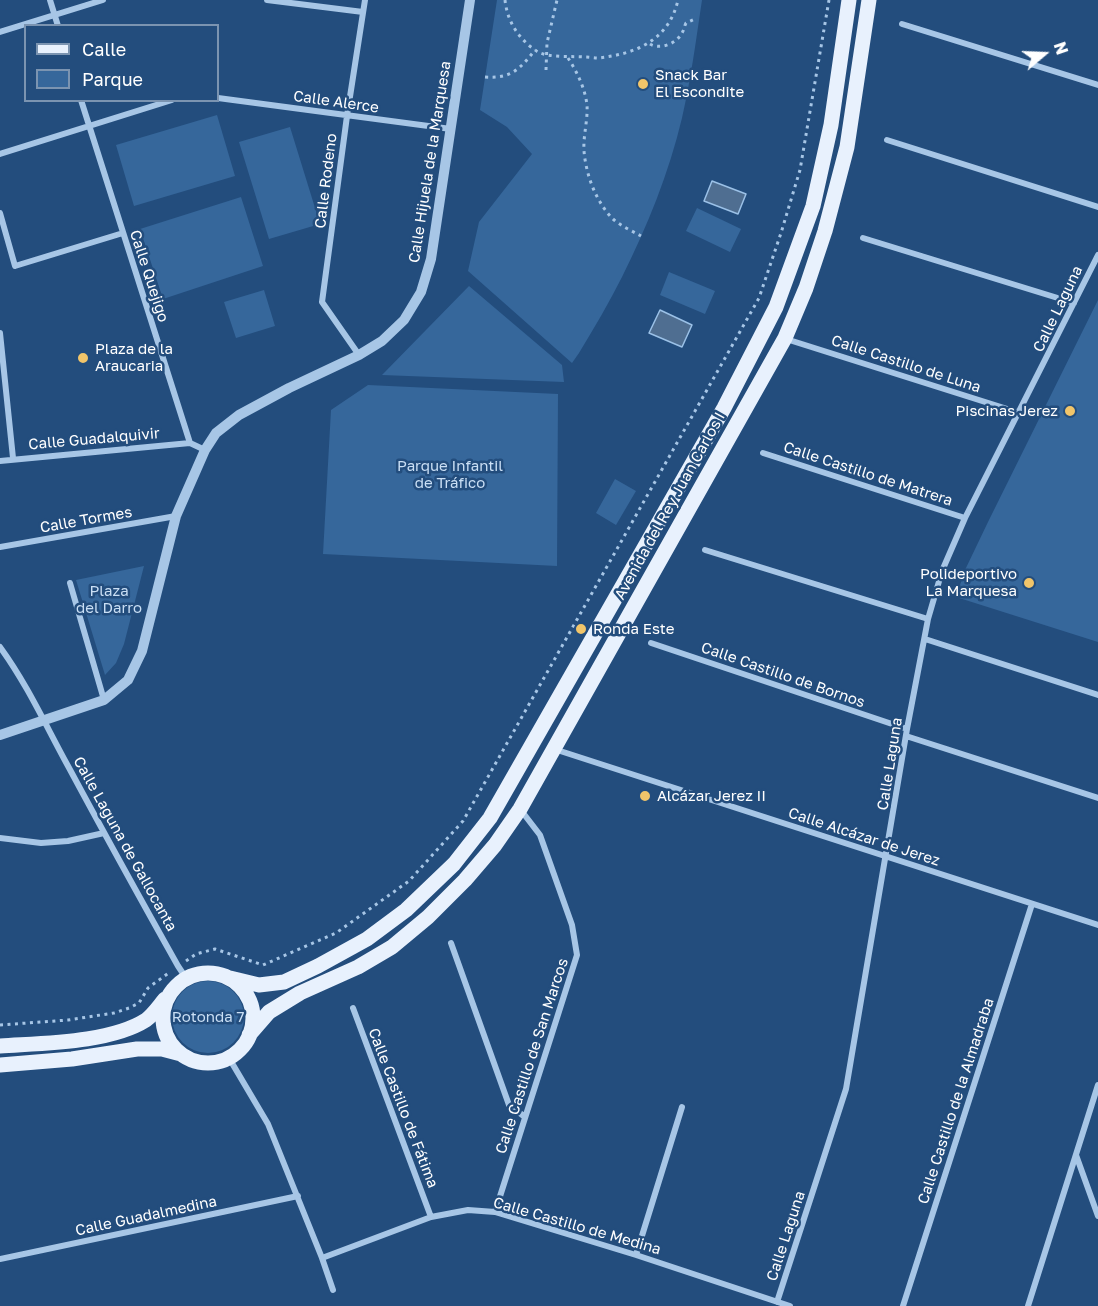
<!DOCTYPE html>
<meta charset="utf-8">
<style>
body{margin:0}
#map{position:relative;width:1098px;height:1306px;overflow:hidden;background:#234d7d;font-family:"Golos Text",sans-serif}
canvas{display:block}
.legend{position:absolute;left:24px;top:24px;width:195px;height:78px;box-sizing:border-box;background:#234d7d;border:2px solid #7b94b1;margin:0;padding:8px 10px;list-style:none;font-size:18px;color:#fff}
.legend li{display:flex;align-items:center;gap:12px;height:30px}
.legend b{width:30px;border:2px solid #7b94b1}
.north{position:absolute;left:1014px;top:24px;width:60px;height:60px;-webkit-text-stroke:4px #234d7d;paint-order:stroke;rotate:71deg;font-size:16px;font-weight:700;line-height:24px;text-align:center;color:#fff}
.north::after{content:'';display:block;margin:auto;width:21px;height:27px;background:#fff;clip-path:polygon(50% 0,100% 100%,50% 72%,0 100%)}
</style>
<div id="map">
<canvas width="1098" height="1306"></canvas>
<ul class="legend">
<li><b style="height:8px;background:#e8f1fd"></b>Calle</li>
<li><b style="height:16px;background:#36679b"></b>Parque</li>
</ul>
<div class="north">N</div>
</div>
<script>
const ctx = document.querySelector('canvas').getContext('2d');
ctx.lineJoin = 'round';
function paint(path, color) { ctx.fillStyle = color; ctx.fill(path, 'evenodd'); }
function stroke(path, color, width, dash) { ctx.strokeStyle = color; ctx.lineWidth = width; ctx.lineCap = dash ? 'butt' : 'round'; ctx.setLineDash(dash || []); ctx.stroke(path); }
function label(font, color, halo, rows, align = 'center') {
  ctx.font = font + ' "Golos Text",sans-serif'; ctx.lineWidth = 5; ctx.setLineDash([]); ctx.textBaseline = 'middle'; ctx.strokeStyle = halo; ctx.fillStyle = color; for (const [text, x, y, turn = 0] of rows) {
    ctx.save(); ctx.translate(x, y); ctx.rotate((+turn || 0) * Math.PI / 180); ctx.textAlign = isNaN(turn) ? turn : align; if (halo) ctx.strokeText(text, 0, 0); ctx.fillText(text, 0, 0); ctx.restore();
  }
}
paint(new Path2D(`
 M497,0H702C696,40 691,79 682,118C669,173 647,227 622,277C609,303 594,328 579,353L572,363L468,271L479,222L532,154L507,127L480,110Z
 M217,115L235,176L134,206L116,145Z
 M290,127L320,224L269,239L239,142Z
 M241,197L263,266L163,299L140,229Z
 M697,208L741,229L730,252L686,231Z
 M669,272L715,291L705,314L660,295Z
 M469,286L562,365L564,382L382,375Z
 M264,290L275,326L236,338L224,302Z
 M1098,300V642L956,597L965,570L988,522Z
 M368,385L558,394L557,566L323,554L331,410Z
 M615,479L636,491L616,525L596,513Z
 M144,566L124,644L116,663L105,675L76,580Z
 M172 1017a36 36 0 1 1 72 0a36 36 0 1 1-72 0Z`), '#36679b');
const water = new Path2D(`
 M712,181L746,194L738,214L704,201Z
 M660,310L692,325L682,347L649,333Z`);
paint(water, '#4f6e91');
stroke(water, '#9bc1e7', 1.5);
stroke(new Path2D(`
 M505,0C507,19 516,35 531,47C534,49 536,51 538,52C550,58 572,56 584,57C589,57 594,58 598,58C636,54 669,40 678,0
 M650,44C660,50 676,44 682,33C684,30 684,27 686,23L697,18
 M568,58C577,72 585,88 587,105C588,120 583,136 584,151C586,175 596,202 613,219C621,226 632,231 641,236
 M546,70L547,43L557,0
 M485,77C511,79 520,69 535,50
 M186,961L196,954L215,949L263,965L336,933L409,881L463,821L759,298L781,233L800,170L829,0
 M0,1025L68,1020L114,1013L129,1008L139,1003L148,988L170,972`), '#a7c6e6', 3, [3, 4.5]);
stroke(new Path2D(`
 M50,0L58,26
 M267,0L363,12
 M902,24L1098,85
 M0,32L103,0
 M218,98L451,129
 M81,100L190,443L205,450
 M887,140L1098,207
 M0,154L172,100
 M0,213L15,266L123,233
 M863,238L1074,303
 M0,333L13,458
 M786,339L1020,413
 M359,355L322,302L347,116L365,0
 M763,453L965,518
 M0,461L190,443
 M0,547L176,516
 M705,550L928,619
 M70,583L104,700
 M925,639L1098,695
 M651,643L907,729
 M0,647C27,684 46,726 68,766C104,833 141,900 178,966L186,978
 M906,736L1098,798
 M554,749L1098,925
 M0,838L41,843L68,841L104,833
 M451,943L509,1105L525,1117
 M353,1008L431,1217
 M229,1058L268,1124L322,1258L333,1290
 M1076,1155L1098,1216
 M495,1212L577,955L572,925L540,835L520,809
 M636,1255L682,1107
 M322,1258L431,1217L468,1210L495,1212L636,1255L790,1306
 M0,1259L298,1196
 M777,1302L846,1089L907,729L928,619L942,571L965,518L1098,255
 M903,1306L1032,904
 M1028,1306L1098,1085`), '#a7c6e6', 6);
stroke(new Path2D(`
 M0,735L104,700L128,680L142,651L176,516L205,450L216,433L239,415L289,388L359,355L382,341L404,320L421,292L431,259L470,0`), '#a7c6e6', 10);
stroke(new Path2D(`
 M163 1018a45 45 0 1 1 90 0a45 45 0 1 1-90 0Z
 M230,978L259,985L284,982L318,966L367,939L406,910L454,864L490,818L724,408L776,307L813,206L831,125L849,0
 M249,1035L269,1012L300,993L358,967L392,947L428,917L465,880L495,845L520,809L785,338L806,288L825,231L847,147L869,0
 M0,1046C42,1043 110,1043 146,1020C153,1015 159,1006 165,999
 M0,1065L72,1059L137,1049H162L181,1054`), '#e8f1fd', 15);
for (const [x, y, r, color] of [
 [643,84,6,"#f1c56a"],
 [83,358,6,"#f1c56a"],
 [1070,411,6,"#f1c56a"],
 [1029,583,6,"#f1c56a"],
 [581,629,6,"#f1c56a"],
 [645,796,6,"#f1c56a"]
]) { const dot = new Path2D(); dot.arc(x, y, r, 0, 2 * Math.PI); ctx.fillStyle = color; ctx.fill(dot); stroke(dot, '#234d7d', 2); }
label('15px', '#fff', '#234d7d', [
 ["Snack Bar",655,75],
 ["El Escondite",655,92],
 ["Plaza de la",95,349],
 ["Araucaria",95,366],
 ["Piscinas Jerez",1058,411,"right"],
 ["Polideportivo",1017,574,"right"],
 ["La Marquesa",1017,591,"right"],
 ["Ronda Este",593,629],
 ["Alcázar Jerez II",657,796]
], 'left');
label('15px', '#fff', '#234d7d', [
 ["Calle Alerce",336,102,8],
 ["Calle Hijuela de la Marquesa",430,162,-81],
 ["Calle Rodeno",326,181,-83],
 ["Calle Quejigo",149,276,72],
 ["Calle Laguna",1058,309,-64],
 ["Calle Castillo de Luna",906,364,18],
 ["Calle Guadalquivir",94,439,-5],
 ["Calle Castillo de Matrera",868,474,18],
 ["Avenida del Rey Juan Carlos I",670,506,-61],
 ["Calle Tormes",86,520,-10],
 ["Calle Castillo de Bornos",783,675,19],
 ["Calle Laguna",890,764,-81],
 ["Calle Alcázar de Jerez",864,837,18],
 ["Calle Laguna de Gallocanta",125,844,61],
 ["Calle Castillo de San Marcos",532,1056,-72],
 ["Calle Castillo de la Almadraba",956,1101,-72],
 ["Calle Castillo de Fátima",403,1108,69],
 ["Calle Guadalmedina",146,1216,-12],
 ["Calle Castillo de Medina",577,1226,16],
 ["Calle Laguna",786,1236,-72]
]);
label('15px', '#cadff5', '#234d7d', [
 ["Parque Infantil",450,466],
 ["de Tráfico",450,483],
 ["Plaza",109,591],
 ["del Darro",109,608],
 ["Rotonda 7",208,1017]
]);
</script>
